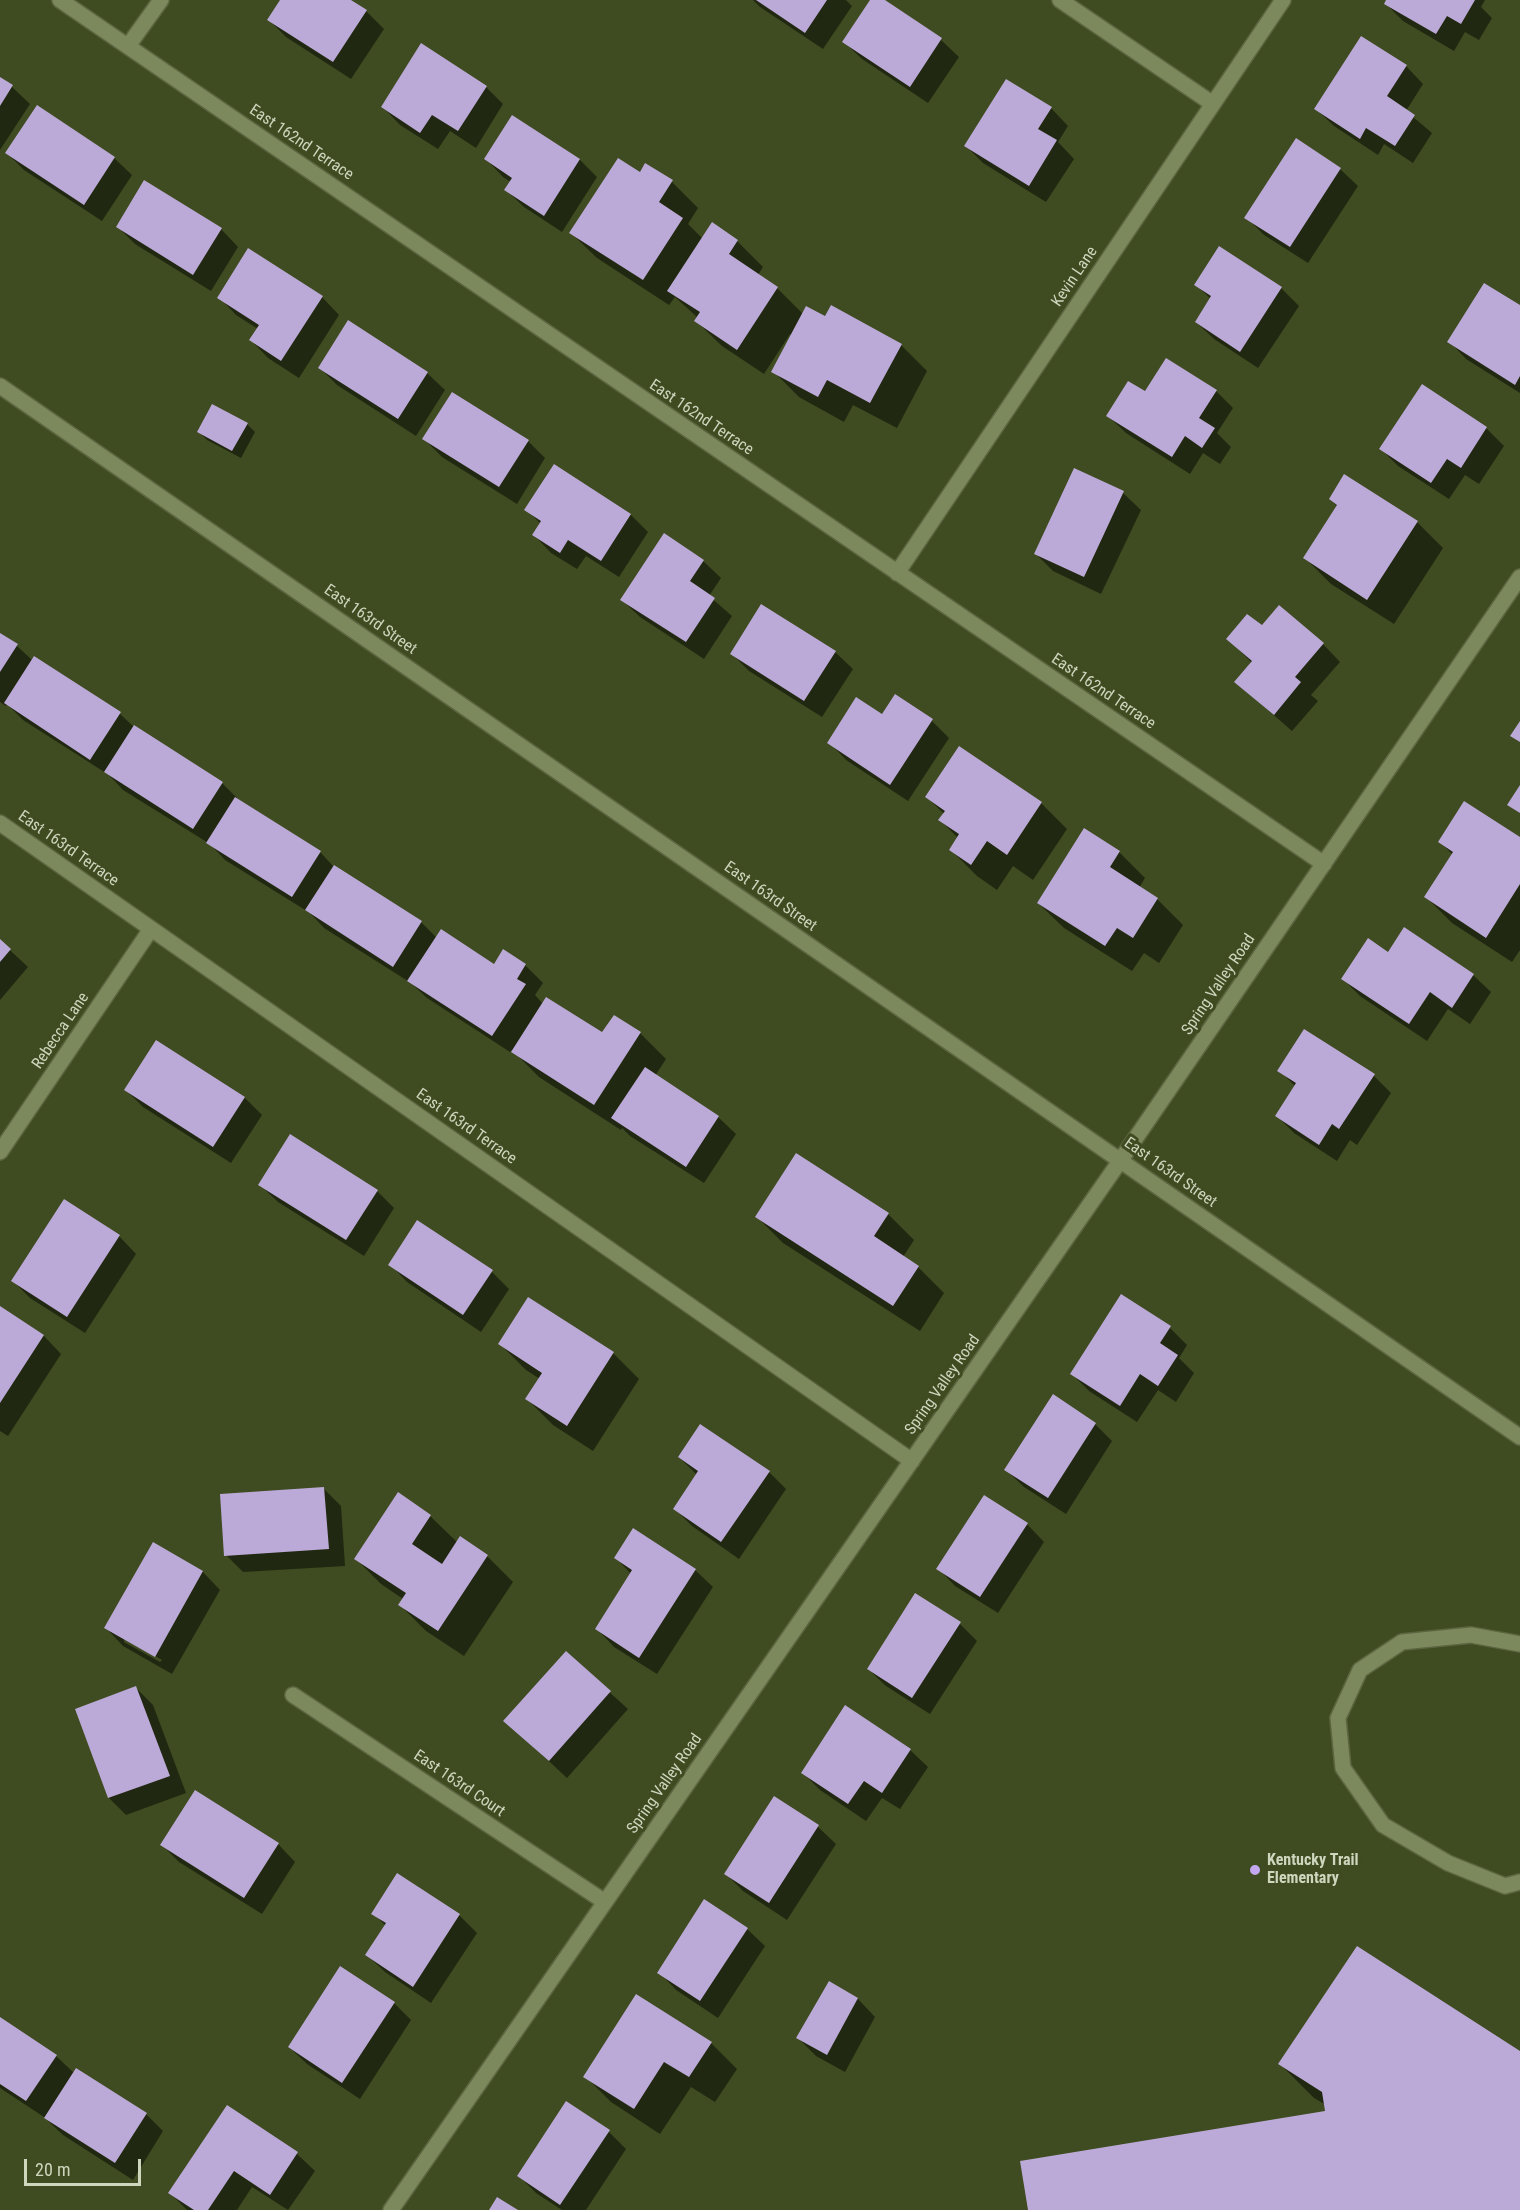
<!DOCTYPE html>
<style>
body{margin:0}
#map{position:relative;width:1520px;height:2210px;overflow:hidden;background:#3f4b20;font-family:"Roboto Condensed",sans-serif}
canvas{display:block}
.scale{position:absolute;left:24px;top:2159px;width:117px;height:27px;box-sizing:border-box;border:3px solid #ced6be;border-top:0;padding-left:8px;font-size:18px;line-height:21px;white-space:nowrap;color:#ced6be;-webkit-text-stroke:4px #3f4b20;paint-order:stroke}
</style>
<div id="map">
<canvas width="1520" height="2210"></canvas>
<div class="scale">20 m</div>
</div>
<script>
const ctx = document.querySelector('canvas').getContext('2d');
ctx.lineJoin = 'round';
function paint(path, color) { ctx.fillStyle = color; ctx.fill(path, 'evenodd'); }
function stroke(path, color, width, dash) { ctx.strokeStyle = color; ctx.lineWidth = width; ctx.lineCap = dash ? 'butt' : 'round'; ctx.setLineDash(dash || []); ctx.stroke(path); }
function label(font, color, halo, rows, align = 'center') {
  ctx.font = font + ' "Roboto Condensed",sans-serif'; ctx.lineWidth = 6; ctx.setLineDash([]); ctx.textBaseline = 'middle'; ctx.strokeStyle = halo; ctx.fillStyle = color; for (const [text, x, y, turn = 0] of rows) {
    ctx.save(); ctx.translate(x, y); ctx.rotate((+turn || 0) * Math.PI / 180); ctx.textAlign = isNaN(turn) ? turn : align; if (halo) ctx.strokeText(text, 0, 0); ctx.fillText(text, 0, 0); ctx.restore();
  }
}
paint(new Path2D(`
 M282,0H348L366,11L384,29L351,79L286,37L269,20Z
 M753,0H846L852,6L823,49L760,7Z
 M872,0H882L941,40L959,57L928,103L862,59L844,42Z
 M1388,0H1485L1481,7L1492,18L1479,40L1465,32L1454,51L1403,21L1386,4Z
 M1406,66L1423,84L1406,111L1432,133L1413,163L1384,144L1378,155L1334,126L1316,109Z
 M0,79L12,87L30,104L0,150Z
 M486,87L503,104L476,148L450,131L438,149L400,125L383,107Z
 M1051,108L1068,126L1058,142L1074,159L1046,202L983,163L966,146Z
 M512,117L580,160L597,177L562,232L524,207L506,190L511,182L503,177L486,159Z
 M7,153L114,158L132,175L102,221L24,170Z
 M645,165L672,182L698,208L688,224L703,239L737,241L763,267L758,275L777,288L803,314L825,318L901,345L927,371L897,428L853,405L844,422L799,397L773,371L792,335L790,334L764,374L722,346L696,321L698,318L675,297L669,305L597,258L571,233L640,174Z
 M1340,169L1358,186L1308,263L1264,235L1246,217Z
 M118,227L221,229L238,247L211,291L135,244Z
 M1220,248L1281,288L1299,306L1258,368L1214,339L1196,322L1211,299L1196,285Z
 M219,297H322L339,315L299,378L268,358L251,340L258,329L236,315Z
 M1520,307V393L1466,359L1449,341Z
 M320,368L427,373L445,390L416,436L337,385Z
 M1422,386L1486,428L1504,446L1479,484L1465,475L1449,499L1398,466L1381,449Z
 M1216,391L1233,408L1217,433L1231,447L1220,464L1203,453L1190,474L1126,433L1108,416L1145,393Z
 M247,424L255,432L241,458L207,440L199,432Z
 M424,439L528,441L545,458L517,504L442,457Z
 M1075,470L1123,493L1141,510L1101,594L1053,571L1036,554Z
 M1330,499L1417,522L1443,548L1394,624L1331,584L1305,558L1338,507Z
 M526,509L631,515L648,532L619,577L586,556L577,569L551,553L534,535L541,524Z
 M703,561L721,578L709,596L732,616L704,659L640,617L622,600Z
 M1262,628L1323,644L1340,662L1311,695L1318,701L1292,731L1236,682L1252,663L1228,639Z
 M0,634L17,646L33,661L35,659L120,714L134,727L222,783L239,800L320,852L333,866L422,923L437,938L494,966L504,951L525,965L543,983L535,995L543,1004L603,1034L640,1033L666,1059L655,1076L718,1117L736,1134L704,1183L630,1136L622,1128L621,1130L539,1077L512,1050L510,1052L427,998L411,983L324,928L310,913L225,860L210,844L123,790L109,775L23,720L7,704L6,706L0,702Z
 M835,652L853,669L822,717L749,671L732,654Z
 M882,716L932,721L949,738L908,801L846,760L829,742Z
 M927,797L1041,803L1067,829L1033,880L1013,866L997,890L977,876L951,850L958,838L940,820L944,814Z
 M1085,830L1119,852L1145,878L1139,888L1157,899L1183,925L1159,963L1144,953L1132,971L1064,928L1038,903Z
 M1520,839V950L1512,962L1452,923L1426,897L1453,855L1440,842Z
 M1405,929L1473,975L1491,992L1470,1024L1448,1009L1427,1041L1360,996L1343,979L1389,954Z
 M0,941L28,967L0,1000Z
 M1305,1031L1374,1076L1391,1093L1357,1145L1350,1140L1337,1161L1294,1133L1277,1116L1296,1087L1279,1070Z
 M157,1042L245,1098L262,1115L231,1163L143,1107L126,1090Z
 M260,1185L377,1191L394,1208L364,1256L278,1202Z
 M888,1214L914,1240L903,1257L918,1267L944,1293L920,1331L783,1243L757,1217Z
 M418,1222L492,1272L509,1289L481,1332L407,1282L390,1264Z
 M119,1236L136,1254L85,1333L30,1298L13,1281Z
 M1122,1296L1170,1328L1187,1345L1179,1358L1194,1373L1176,1402L1158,1390L1137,1422L1089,1391L1072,1374Z
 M0,1308L44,1336L61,1354L8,1436L0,1431Z
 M500,1344L613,1353L639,1379L593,1451L553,1425L527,1399L540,1379L526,1370Z
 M1095,1424L1112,1441L1066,1514L1024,1487L1006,1470Z
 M679,1457L769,1472L786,1489L739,1559L692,1526L675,1509L697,1475Z
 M324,1489L341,1506L345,1566L243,1572L226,1555Z
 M430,1516L458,1543L487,1556L513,1582L464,1656L426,1631L400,1605L403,1599L381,1584L355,1558Z
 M1027,1524L1044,1542L998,1613L955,1586L938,1568Z
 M153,1544L203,1572L220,1590L172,1674L123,1646L106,1628ZM124,1638L162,1660L160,1662L124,1642Z
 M616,1558L695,1570L713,1587L657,1674L614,1647L597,1629L631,1574Z
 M960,1624L977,1641L930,1714L886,1686L868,1669Z
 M566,1653L628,1709L567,1778L506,1721Z
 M136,1688L153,1705L186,1793L126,1815L109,1798Z
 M910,1750L928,1767L900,1809L882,1798L866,1821L820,1790L803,1773Z
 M774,1798L818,1827L836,1844L787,1920L743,1891L726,1874Z
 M278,1844L295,1862L262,1914L179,1862L162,1845Z
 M398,1875L459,1915L477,1933L431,2003L385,1972L367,1955L386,1926L373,1913Z
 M747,1929L765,1946L718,2018L676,1990L659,1972Z
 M829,1983L858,1999L875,2017L845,2072L816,2056L798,2038Z
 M394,2003L411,2020L360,2099L307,2064L289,2047Z
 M0,2019L56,2056L74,2073L146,2114L163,2131L133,2180L63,2135L44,2117L0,2088Z
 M711,2043L737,2069L715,2102L691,2087L660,2134L611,2102L585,2076Z
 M1520,2053V2210H1029L1327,2112L1326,2105L1314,2098L1280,2064Z
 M227,2107L297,2154L315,2171L288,2210L252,2187L237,2210H187L170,2193Z
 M609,2132L626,2149L586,2210H562L536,2193L519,2176Z`), '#0007');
paint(new Path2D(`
 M280,0H351L367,10L333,62L267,20Z
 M756,0H827L805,33Z
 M870,0H885L942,38L910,87L842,42Z
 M1386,0H1475L1461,24L1447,16L1436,34L1384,4Z
 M1361,36L1407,65L1387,96L1415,115L1395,146L1366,128L1360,139L1314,109Z
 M421,43L487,86L458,131L432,115L420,133L381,107Z
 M0,77L13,85L0,106Z
 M1006,79L1052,107L1038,129L1057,140L1029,186L964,146Z
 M37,105L115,157L84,205L5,153Z
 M512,115L580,159L544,216L504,190L512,178L484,159Z
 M1296,138L1341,168L1290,247L1244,218Z
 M618,158L640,172L645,163L673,180L659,202L683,218L643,280L569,233Z
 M144,180L222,228L193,275L116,227Z
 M712,222L738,240L729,254L778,287L737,350L694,321L700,312L667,291Z
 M1219,246L1282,287L1240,352L1195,322L1211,296L1194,285Z
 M248,248L323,296L281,361L249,340L259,325L217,298Z
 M1484,283L1520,305V376L1515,385L1447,342Z
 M831,305L902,344L870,403L827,380L818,397L771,372L806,306L825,316Z
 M348,320L428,372L398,419L318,368Z
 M1166,358L1217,390L1199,418L1215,428L1202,448L1185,436L1172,457L1106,416L1128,381L1145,391Z
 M1422,384L1487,427L1461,468L1447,459L1431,483L1379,449Z
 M452,392L529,440L499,487L422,439Z
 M212,404L248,423L232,451L197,432Z
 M554,464L631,514L601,561L568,540L560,553L532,535L541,521L524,510Z
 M1074,468L1124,491L1084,577L1034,554Z
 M1344,474L1418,521L1367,600L1303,558L1337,505L1329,499Z
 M664,533L704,560L690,581L715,598L686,642L620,600Z
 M761,604L836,651L804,701L730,654Z
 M1279,605L1324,643L1295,677L1301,682L1274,715L1234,682L1252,661L1226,639L1247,614L1262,625Z
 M0,633L18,644L0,672Z
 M34,656L121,712L90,760L4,703Z
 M895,694L933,719L890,785L827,743L856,697L882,714Z
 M1520,721V742L1510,736Z
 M134,725L223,782L193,829L104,772Z
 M959,746L1042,802L1007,855L987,841L971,865L949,850L959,834L938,820L945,811L925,797Z
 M1520,785V813L1507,805Z
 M235,797L321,851L292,897L206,843Z
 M1464,801L1520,837V884L1486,938L1424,897L1453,852L1438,842Z
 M1084,828L1120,851L1110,867L1158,898L1133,938L1117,928L1105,946L1037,903Z
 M334,865L422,921L393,967L305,910Z
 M1404,927L1474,974L1452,1008L1430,992L1409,1024L1341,979L1368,938L1388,952Z
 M441,929L494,964L503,949L526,964L517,979L526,984L492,1036L407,981Z
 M0,939L11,949L0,962Z
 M546,997L602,1032L614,1015L641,1032L594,1105L511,1052Z
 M1304,1029L1375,1074L1339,1129L1332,1124L1319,1145L1275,1116L1296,1083L1277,1071Z
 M156,1040L245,1097L213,1147L124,1090Z
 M645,1067L719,1116L686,1167L611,1118Z
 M290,1134L378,1190L346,1240L258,1185Z
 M796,1153L889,1213L874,1236L919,1266L893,1306L755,1217Z
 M64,1199L120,1235L67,1317L11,1281Z
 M417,1220L493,1270L463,1315L388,1265Z
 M1121,1294L1171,1326L1160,1343L1178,1355L1158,1386L1140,1374L1120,1406L1070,1374Z
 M528,1297L614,1352L567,1426L525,1399L542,1373L498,1344Z
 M0,1306L44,1335L0,1403Z
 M1053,1394L1096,1423L1048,1498L1004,1470Z
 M700,1424L770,1471L721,1542L673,1509L698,1471L678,1457Z
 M324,1487L329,1549L224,1556L220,1494Z
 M398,1492L431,1515L412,1544L442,1564L460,1536L488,1555L438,1631L398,1605L406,1593L354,1559Z
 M984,1495L1028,1523L980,1597L936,1569Z
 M633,1528L696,1569L639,1658L595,1629L632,1570L614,1558Z
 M153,1542L203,1571L155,1657L104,1628Z
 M915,1593L961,1622L912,1698L867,1669Z
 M566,1651L611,1691L549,1761L503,1721Z
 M136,1686L170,1776L108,1798L75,1709Z
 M845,1705L911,1749L882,1793L864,1781L848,1804L801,1773Z
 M195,1790L279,1843L244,1898L160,1845Z
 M774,1796L819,1825L769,1903L724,1874Z
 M397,1873L460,1914L413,1987L365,1955L386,1923L371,1914Z
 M704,1899L748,1928L700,2001L657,1973Z
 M1357,1946L1520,2051V2210H1028L1020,2161L1325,2111L1322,2092L1278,2064Z
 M340,1966L395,2002L342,2083L288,2047Z
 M829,1981L858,1998L827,2055L796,2038Z
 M636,1994L712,2042L689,2077L664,2062L634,2109L583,2077Z
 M0,2017L57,2055L26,2101L0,2084Z
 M76,2068L147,2113L115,2163L44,2118Z
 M566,2101L610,2130L560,2205L517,2176Z
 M227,2105L298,2152L270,2195L234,2171L208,2210H194L168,2193Z
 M497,2197L518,2210H489Z`), '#bbaad7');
const lane = new Path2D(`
 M1520,1644L1471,1635L1402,1642L1360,1670L1338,1718L1343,1768L1383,1825L1448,1863L1505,1886L1520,1882`);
const street = new Path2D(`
 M60,0L1324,864
 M1060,0L1213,104
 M128,46L161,0
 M897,573L1283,0
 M0,823L912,1461
 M0,1152L151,929
 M293,1695L605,1902
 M391,2210L1120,1161L1520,577`);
const secondary = new Path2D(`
 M0,386L1520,1437`);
stroke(lane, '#5c6540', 18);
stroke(street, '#5c6540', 18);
stroke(secondary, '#5c6540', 18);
stroke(lane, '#7b895c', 15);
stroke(street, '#7b895c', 15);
stroke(secondary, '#7b895c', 15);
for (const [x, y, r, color] of [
 [1255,1870,6,"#c4a7f1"]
]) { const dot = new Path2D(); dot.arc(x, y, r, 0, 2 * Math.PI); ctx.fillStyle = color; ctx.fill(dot); stroke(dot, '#3f4b20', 2); }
label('16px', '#ced6be', '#3f4b20', [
 ["East 162nd Terrace",301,143,34],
 ["Kevin Lane",1075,277,-56],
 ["East 162nd Terrace",701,418,34],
 ["East 163rd Street",370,620,35],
 ["East 162nd Terrace",1103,692,34],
 ["East 163rd Terrace",68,849,35],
 ["East 163rd Street",770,897,35],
 ["Spring Valley Road",1219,985,-56],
 ["Rebecca Lane",61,1031,-56],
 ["East 163rd Terrace",466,1127,35],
 ["East 163rd Street",1170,1173,35],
 ["Spring Valley Road",943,1385,-55],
 ["East 163rd Court",459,1784,34],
 ["Spring Valley Road",665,1784,-55]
]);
label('bold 16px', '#ced6be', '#3f4b20', [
 ["Kentucky Trail",1267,1861],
 ["Elementary",1267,1879]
], 'left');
</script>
